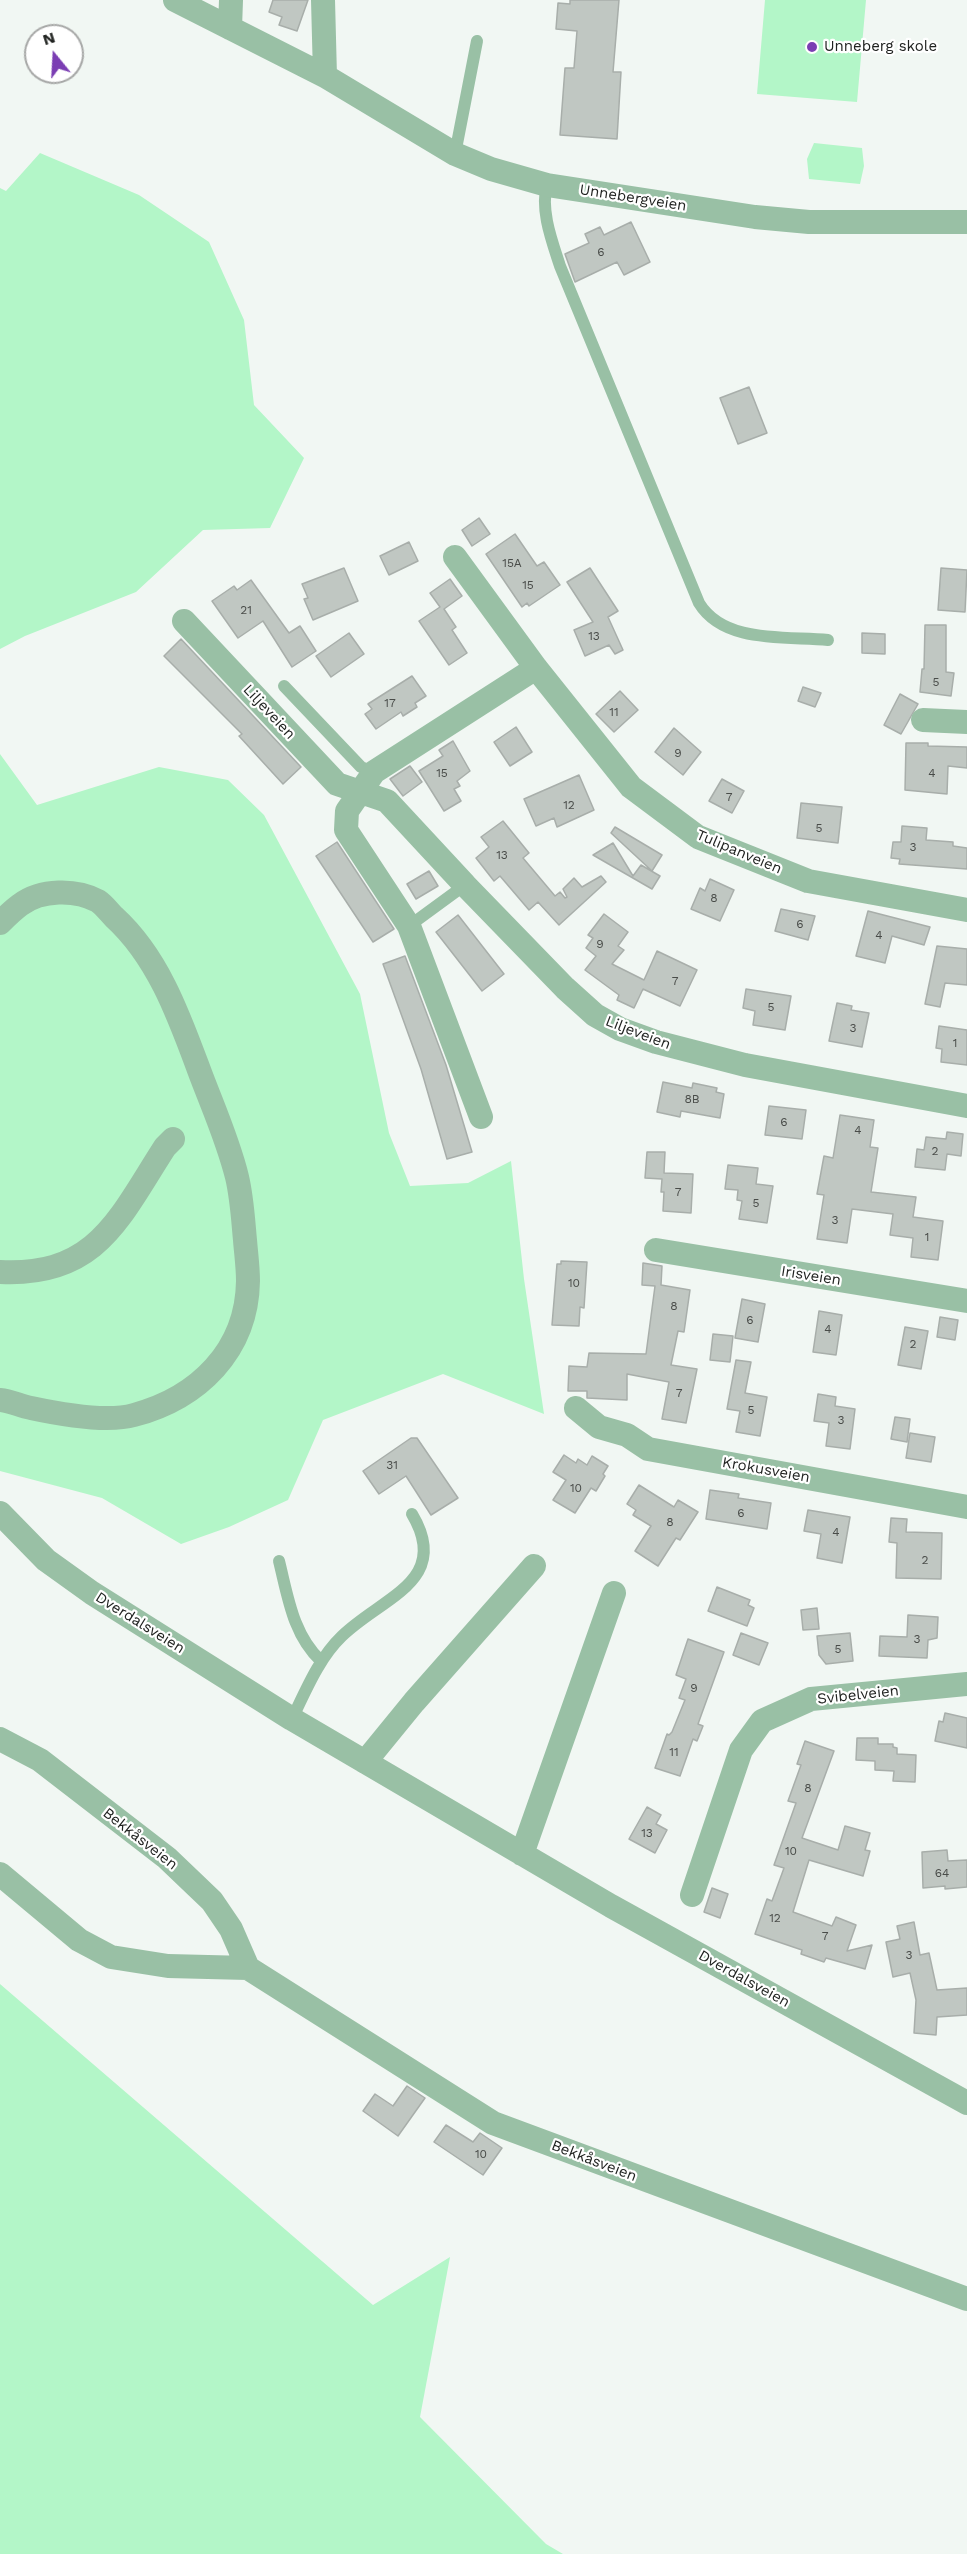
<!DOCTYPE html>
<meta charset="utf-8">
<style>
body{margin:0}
#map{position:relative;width:967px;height:2554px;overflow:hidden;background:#f1f7f3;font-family:"Work Sans",sans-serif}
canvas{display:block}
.north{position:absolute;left:24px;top:24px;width:60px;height:60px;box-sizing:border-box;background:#fff;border:2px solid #a6a7a6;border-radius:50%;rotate:342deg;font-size:16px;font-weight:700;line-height:24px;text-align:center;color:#212321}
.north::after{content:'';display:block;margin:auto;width:21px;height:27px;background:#7b3eb3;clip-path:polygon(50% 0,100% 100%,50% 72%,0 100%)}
</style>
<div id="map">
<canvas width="967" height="2554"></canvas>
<div class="north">N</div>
</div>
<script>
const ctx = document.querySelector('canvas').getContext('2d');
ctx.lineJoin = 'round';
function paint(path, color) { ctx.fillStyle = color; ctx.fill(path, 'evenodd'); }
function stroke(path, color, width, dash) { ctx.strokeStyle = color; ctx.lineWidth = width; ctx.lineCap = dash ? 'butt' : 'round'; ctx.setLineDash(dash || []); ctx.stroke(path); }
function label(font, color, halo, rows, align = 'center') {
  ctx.font = font + ' "Work Sans",sans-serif'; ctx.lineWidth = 4.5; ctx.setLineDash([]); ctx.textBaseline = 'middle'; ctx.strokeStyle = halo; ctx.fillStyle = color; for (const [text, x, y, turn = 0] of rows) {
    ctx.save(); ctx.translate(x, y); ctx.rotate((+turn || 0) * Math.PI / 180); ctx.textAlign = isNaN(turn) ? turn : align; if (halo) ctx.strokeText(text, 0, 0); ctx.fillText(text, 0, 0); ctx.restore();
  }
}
paint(new Path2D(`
 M765,0H866L857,102L757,94Z
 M814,143L862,148L864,166L860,184L809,179L807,159Z
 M40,153L139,195L209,242L244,320L254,405L304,458L270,528L203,530L136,592L25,636L0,649V188L6,191Z
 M0,754L37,805L159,767L228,780L264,815L360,994L389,1133L410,1186L468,1183L511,1161L524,1279L544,1414L443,1374L323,1420L288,1500L229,1527L181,1544L102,1498L0,1471Z
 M0,1984L373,2305L450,2257L420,2417L546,2544L563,2554H0Z`), '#b3f6c8');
const building = new Path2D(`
 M273,0H308L297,31L279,25L282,17L269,12Z
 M570,0H619L613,72H621L617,139L560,135L565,68H574L577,31L556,29L558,3L570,4Z
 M631,222L650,262L624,275L617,262L575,282L565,254L589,243L585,234L600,227L604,235Z
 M749,387L767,433L738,444L720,398Z
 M479,518L490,534L472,546L462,530Z
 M515,534L537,566L544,562L560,585L529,606L527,603L522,607L486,554Z
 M409,542L418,561L389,575L380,556Z
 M344,568L358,601L313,620L304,599L308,598L302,584Z
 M590,568L618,611L608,617L623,650L615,654L609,645L585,656L574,630L593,622L567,582Z
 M941,568L967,570L965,612L938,610Z
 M450,579L462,596L444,609L456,627L452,630L467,653L449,665L419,621L440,607L430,593Z
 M251,580L289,633L300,626L316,651L292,667L263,621L238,638L212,601L234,586L237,590Z
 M925,625H946V672L954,673L951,696L920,692L922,669H924Z
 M349,633L364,654L331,677L316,656Z
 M862,633L885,634V654L862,653Z
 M181,639L301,767L283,784L239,736L242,734L164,656Z
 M412,676L426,696L415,703L417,707L403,716L401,712L376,729L365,714L372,709L368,704Z
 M803,687L821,693L815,707L798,701Z
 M620,691L638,710L614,732L596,714Z
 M900,694L918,704L901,734L884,725Z
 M516,727L532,752L510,766L494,742Z
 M674,728L701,752L683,775L655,752Z
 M453,741L470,771L457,781L460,786L454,789L461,801L444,811L419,771L443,756L439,750Z
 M906,743H928V746L967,747V768L948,766L947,794L905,790Z
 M410,766L422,782L403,796L390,779Z
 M579,775L594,810L557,827L554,818L536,826L524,799Z
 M722,779L744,791L732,813L709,801Z
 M801,803L842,807L838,843L797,838Z
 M503,821L529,853L523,858L555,896L560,892L565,898L567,897L563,889L574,878L582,887L601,876L606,882L559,925L538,902L529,910L500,876L494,881L476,858L489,847L481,837Z
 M902,826L927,828L926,840L953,842V846L967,848V869L899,864L900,859L891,858L893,842H901Z
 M615,827L662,855L652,871L611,833Z
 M337,842L394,929L373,942L316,856Z
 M613,843L633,876L641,865L660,876L652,889L593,855Z
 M429,871L438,886L416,899L407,884Z
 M710,879L734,890L720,921L691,909L700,888L705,891Z
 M781,909L815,916L808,940L775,931Z
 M868,911L930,927L924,945L892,936L885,963L856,956Z
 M604,914L628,932L618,946L624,950L612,964L644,980L657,951L697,970L680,1006L643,989L634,1008L617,1000L619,995L585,970L596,956L586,948L593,938L588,935Z
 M458,915L504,974L482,991L436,932Z
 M937,946L967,949V985L945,983L940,1007L925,1004Z
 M405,956L446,1065L472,1152L447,1159L421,1069L383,964Z
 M746,989L791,996L785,1030L753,1025L755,1011L743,1008Z
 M837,1003L852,1006L851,1010L869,1013L862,1047L829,1041Z
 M939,1026L967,1030V1065L941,1062L942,1049L936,1048Z
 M663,1082L692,1088L693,1083L717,1088L716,1092L724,1094L720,1118L681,1111L680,1117L657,1112Z
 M769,1106L806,1110L802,1139L765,1135Z
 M840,1115L874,1120L870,1147L878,1148L871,1192L916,1197L913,1217L943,1221L938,1260L911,1257L913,1238L890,1235L893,1214L852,1209L847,1243L817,1239L824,1195L817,1194L824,1156L833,1158Z
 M947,1132L963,1134L961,1156L947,1154L945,1170L915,1167L917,1149L924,1150L926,1137L946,1139Z
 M647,1152H665L664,1173L693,1174L691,1213L663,1211L664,1192H661L662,1179L645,1178Z
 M728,1165L758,1168L756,1184L773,1186L767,1223L739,1219L742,1201L737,1200L738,1190L725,1189Z
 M561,1261L587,1262L584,1308L580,1307L579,1326L552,1325L557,1264H561Z
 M643,1263L662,1266L661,1285L690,1290L684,1332L678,1331L671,1365L697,1369L686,1423L662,1419L669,1382L627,1374V1400L587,1398V1391H568L569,1366L587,1367L589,1353L646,1354L655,1286L642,1285Z
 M742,1299L765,1304L758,1342L735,1338Z
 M819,1311L842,1315L836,1355L813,1352Z
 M940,1317L958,1320L955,1340L937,1337Z
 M905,1327L928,1331L921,1369L898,1365Z
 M713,1334L733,1336L730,1362L710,1360Z
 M736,1360L751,1362L745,1393L767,1397L760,1436L736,1432L740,1411L727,1409Z
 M818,1394L836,1397L835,1406L855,1409L850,1449L826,1446L829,1423L814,1421Z
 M895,1417L910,1419L907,1442L891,1439Z
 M910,1433L935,1437L931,1462L906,1458Z
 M411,1438H417L458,1498L431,1515L406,1476L379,1494L363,1471Z
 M564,1455L576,1463L578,1459L587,1465L592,1456L608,1466L603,1474L605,1476L596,1491L591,1488L575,1513L553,1500L566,1480L553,1472Z
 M639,1485L674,1507L678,1500L698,1512L680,1540L676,1538L658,1566L635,1551L651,1526L633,1515L636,1510L627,1504Z
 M710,1490L739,1494L738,1498L771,1503L767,1529L706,1519Z
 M808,1510L850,1517L842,1563L817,1558L821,1534L804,1531Z
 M891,1518L907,1519L906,1532L942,1533L941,1579L896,1578L897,1543L889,1542Z
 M717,1587L750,1600L748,1605L754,1608L747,1626L708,1611Z
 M817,1608L819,1629L803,1630L801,1610Z
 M908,1615L938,1617L937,1638L928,1640L927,1658L879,1656L880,1636L907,1637Z
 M741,1633L768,1643L759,1665L733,1655Z
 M850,1633L853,1661L826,1664L819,1655L817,1636Z
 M688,1639L724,1652L698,1724L703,1726L697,1741L693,1739L680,1776L655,1768L667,1734L669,1735L672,1732L685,1700L679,1698L686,1679L676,1675Z
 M945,1713L967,1718V1748L935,1741L939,1721L943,1722Z
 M857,1738H878V1744H893V1747L897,1748V1754L916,1755L915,1782L893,1781L894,1771L875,1770V1761L856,1760Z
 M805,1741L834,1751L802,1838L838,1850L845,1826L870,1833L865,1850L870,1851L863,1876L809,1860L793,1912L832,1926L836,1917L856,1925L847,1951L872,1945L865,1969L826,1958L824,1962L801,1954L802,1950L755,1934L767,1899L772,1901L784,1868L774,1865L796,1803L788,1801L801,1765L797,1764Z
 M647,1807L661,1815L656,1824L667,1830L655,1853L629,1839Z
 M947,1850L948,1861L967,1860V1887L945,1889V1886L923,1888L922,1852Z
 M712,1888L728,1894L720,1918L704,1912Z
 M914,1922L920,1955L929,1953L937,1990L967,1988V2015L937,2017L936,2035L914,2033L916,2000L910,1973L893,1977L886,1942L900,1939L897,1926Z
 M407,2086L425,2098L398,2136L363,2111L375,2094L393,2106Z
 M446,2125L473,2142L480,2133L502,2148L483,2175L434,2142Z`);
paint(building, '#c0c7c2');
stroke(building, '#a8aeaa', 1.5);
stroke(new Path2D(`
 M455,154L477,41
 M547,185C540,210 552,241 560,266L699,603C724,644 786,636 828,640
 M284,686L361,767L374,772
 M409,926L465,885
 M279,1561C288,1597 293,1635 321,1661
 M292,1719C306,1690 319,1658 342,1636C382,1597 452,1581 412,1514`), '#99c0a5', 12);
stroke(new Path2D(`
 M175,0L325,76L455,154L491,169L547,185L755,217L809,222H967
 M323,0L325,76
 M230,28L231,0
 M455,557L536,668L631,787L698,837L808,881L967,910
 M184,621L337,784L387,801L465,885L565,988L595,1015L620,1029L656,1042L745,1065L967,1106
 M923,720L967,722
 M0,923C6,917 13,910 20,905C41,889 76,889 98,901C104,905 109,912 114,917C158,957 179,1016 199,1070C212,1105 228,1140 237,1177C242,1198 243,1219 245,1240C246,1253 248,1267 248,1281C247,1351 198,1398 134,1415C106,1423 59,1414 31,1408C20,1406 11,1401 0,1400
 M481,1117L409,926L346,830L347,811L374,772L536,668
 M656,1250L967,1301
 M0,1272C97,1277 119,1218 165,1147L173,1139
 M576,1408L599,1427L627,1435L648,1449L967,1507
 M0,1513L46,1560L92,1593L292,1719L611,1906L967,2103
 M0,1739L40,1760L167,1858L212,1901L231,1929L248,1968
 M365,1762L414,1702L534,1566
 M522,1854L614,1593
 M0,1874L79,1940L111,1957L168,1966L248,1968L493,2123L967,2299
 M692,1895L741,1750L762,1721L811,1699L967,1684`), '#99c0a5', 24);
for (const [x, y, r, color] of [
 [812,47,6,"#7b3eb3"]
]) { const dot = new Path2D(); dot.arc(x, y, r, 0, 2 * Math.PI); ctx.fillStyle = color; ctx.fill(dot); stroke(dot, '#fff', 2); }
label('12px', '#494c49', null, [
 ["6",601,252],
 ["15A",512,563],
 ["15",528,585],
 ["21",246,610],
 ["13",594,636],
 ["5",936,682],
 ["17",390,703],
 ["11",614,712],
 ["9",678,753],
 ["15",442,773],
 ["4",932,773],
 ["7",729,797],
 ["12",569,805],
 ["5",819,828],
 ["3",913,847],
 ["13",502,855],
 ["8",714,898],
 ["6",800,924],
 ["4",879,935],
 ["9",600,944],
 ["7",675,981],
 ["5",771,1007],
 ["3",853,1028],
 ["1",955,1043],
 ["8B",692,1099],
 ["6",784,1122],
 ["4",858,1130],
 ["2",935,1151],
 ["7",678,1192],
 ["5",756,1203],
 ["3",835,1220],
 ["1",927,1237],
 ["10",574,1283],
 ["8",674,1306],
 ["6",750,1320],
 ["4",828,1329],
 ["2",913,1344],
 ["7",679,1393],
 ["5",751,1410],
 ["3",841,1420],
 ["31",392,1465],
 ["10",576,1488],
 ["6",741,1513],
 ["8",670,1522],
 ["4",836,1532],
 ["2",925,1560],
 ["3",917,1639],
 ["5",838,1649],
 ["9",694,1688],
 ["11",674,1752],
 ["8",808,1788],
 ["13",647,1833],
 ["10",791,1851],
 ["64",942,1873],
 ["12",775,1918],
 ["7",825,1936],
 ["3",909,1955],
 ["10",481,2154]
]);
label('15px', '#212321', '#fff', [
 ["Unneberg skole",824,47]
], 'left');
label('15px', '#212321', '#fff', [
 ["Unnebergveien",633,198,9],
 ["Liljeveien",269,712,47],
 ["Tulipanveien",739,852,23],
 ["Liljeveien",638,1033,21],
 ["Irisveien",811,1276,9],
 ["Krokusveien",766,1470,10],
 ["Dverdalsveien",140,1623,32],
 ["Svibelveien",858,1695,-6],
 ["Bekkåsveien",140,1839,38],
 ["Dverdalsveien",744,1979,29],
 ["Bekkåsveien",594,2161,21]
]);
</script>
